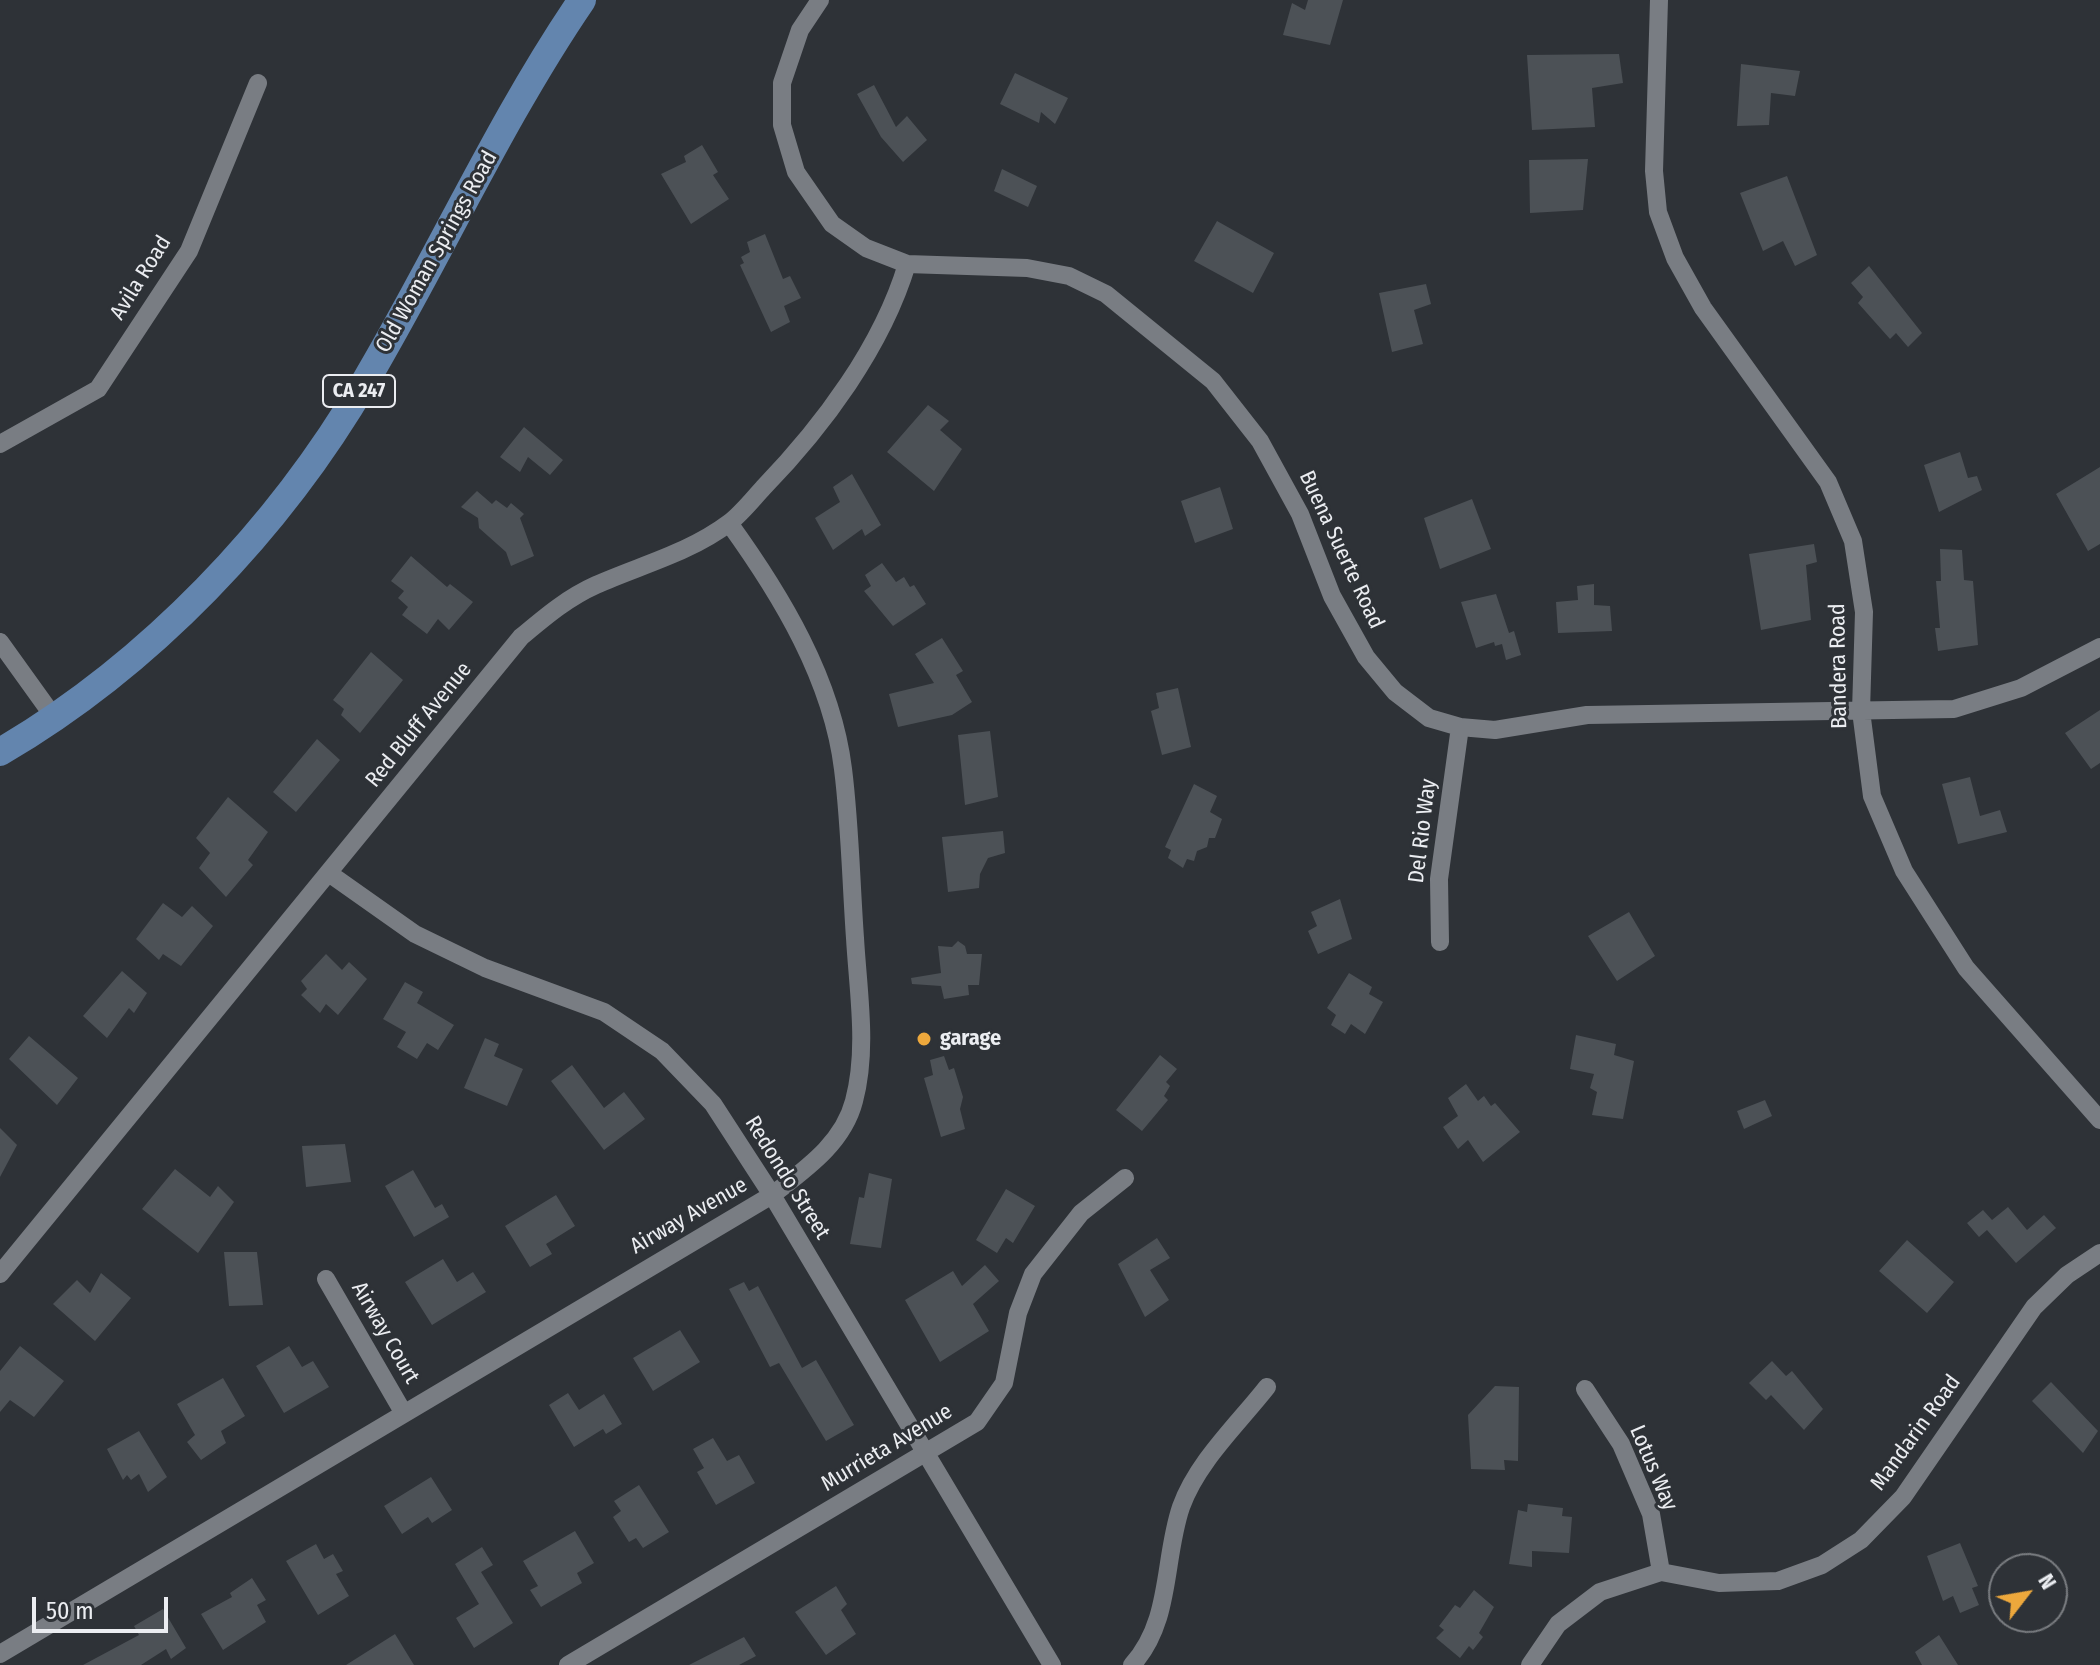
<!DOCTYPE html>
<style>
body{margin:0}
#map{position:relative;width:2100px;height:1665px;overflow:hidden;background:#2e3237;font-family:"Fira Sans Condensed",sans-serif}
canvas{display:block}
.north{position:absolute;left:1988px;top:1553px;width:80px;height:80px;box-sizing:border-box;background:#2e3237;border:2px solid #7a7d81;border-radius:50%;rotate:59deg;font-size:22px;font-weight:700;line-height:32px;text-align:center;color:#ebedf1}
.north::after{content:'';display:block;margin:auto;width:28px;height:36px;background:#eda83c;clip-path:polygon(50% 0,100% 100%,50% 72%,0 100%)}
.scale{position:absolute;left:32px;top:1597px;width:136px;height:36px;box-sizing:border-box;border:4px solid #ebedf1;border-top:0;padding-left:10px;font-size:24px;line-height:28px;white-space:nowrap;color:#ebedf1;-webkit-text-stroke:6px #2e3237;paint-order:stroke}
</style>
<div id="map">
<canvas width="2100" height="1665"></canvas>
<div class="north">N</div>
<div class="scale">50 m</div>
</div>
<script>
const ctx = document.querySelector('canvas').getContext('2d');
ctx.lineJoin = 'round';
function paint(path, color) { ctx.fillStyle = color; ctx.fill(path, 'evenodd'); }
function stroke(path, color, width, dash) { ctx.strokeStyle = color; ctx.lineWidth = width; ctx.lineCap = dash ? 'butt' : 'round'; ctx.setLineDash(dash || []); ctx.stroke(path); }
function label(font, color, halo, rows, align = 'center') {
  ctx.font = font + ' "Fira Sans Condensed",sans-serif'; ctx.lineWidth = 6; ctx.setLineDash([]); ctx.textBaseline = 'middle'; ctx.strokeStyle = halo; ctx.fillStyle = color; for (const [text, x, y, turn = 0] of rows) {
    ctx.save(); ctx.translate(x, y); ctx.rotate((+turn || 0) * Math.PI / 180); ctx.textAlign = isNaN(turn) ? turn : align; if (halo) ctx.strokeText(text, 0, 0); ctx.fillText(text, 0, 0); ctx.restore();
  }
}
paint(new Path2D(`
 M1308,0H1343L1330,45L1283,35L1292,3L1305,10Z
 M1619,54L1623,83L1592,88L1595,127L1532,130L1527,55Z
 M1741,64L1800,71L1795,96L1771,93L1769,125L1737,126Z
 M1015,73L1068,98L1055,124L1041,112L1039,123L1000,104Z
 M874,85L896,127L907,116L927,140L903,162L881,137L857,94Z
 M702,145L718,172L713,175L729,199L691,224L661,174L686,162L684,156Z
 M1588,159L1583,210L1530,213L1529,160Z
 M1002,169L1037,186L1028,207L994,191Z
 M1787,176L1817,255L1795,266L1783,241L1763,251L1740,193Z
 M1217,221L1274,253L1253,293L1194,261Z
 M765,234L783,279L790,276L801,298L784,306L790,322L771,332L740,265L744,263L741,257L750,252L747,242Z
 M1869,266L1922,333L1908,347L1896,333L1890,339L1858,303L1863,297L1851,283Z
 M1426,284L1431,304L1414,310L1423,344L1392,352L1379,293Z
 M928,405L949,421L940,430L962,449L934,491L887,452Z
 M524,427L563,460L550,475L528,457L520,472L500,457Z
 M1960,452L1968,478L1977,476L1982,490L1939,512L1924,465Z
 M2100,467V544L2088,551L2056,494Z
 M852,474L881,525L865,536L862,529L833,550L815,518L840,502L833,487Z
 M1220,487L1233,529L1195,543L1181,501Z
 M477,491L492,504L496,500L507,508L511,503L524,514L520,518L534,556L511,566L506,552L479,528L478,518L461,507Z
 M1472,499L1491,549L1440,569L1424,518Z
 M1814,544L1817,562L1806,565L1811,620L1761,630L1749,554Z
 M1940,549L1962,550L1964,580L1973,581L1978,645L1938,651L1935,628H1940L1936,581H1941Z
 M411,556L447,587L450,584L473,602L449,630L438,619L427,634L402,615L408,607L398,598L404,591L391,581Z
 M882,563L896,582L904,577L910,587L914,585L926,604L893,626L864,591L871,586L865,575Z
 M1594,584V605L1610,606L1612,631L1558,633L1556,602L1578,600L1577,586Z
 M1496,594L1509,633L1514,631L1521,655L1506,660L1502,644L1495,646L1494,642L1476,648L1461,602Z
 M942,638L963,671L956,675L972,702L952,715L898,727L889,694L934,683L915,654Z
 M371,652L403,680L360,733L341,715L344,709L333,700Z
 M1178,688L1191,747L1162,755L1151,711L1159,708L1156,693Z
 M2100,710V763L2091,769L2065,733Z
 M990,731L998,797L965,805L958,735Z
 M317,739L340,760L296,812L273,792Z
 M1970,777L1980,816L2000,810L2007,832L1958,844L1942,784Z
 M1194,784L1217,796L1210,812L1222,819L1215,838H1209L1207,847L1197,851L1194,861L1187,859L1183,868L1168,858L1171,850L1165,847Z
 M228,797L268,832L248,860L253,865L226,897L199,868L210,853L196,838Z
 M1003,831L1005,853L988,858L980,874L979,888L948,892L942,837Z
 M1340,899L1352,939L1318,954L1308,931L1317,926L1311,912Z
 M163,903L182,917L192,906L213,926L181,966L163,954L159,960L136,939Z
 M1629,912L1655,956L1617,981L1588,936Z
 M958,941L965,946L967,954H982L979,985H968L969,995L944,999L941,986L912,984L911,978L941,973L938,946L952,947Z
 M326,954L342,970L349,962L367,979L338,1015L326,1004L320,1013L301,995L307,989L301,981Z
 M122,971L147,993L134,1013L129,1008L107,1038L83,1016Z
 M1349,973L1372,987L1369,994L1383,1002L1365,1034L1351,1024L1345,1034L1331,1025L1336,1015L1327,1008Z
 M405,982L423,992L417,1003L454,1025L438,1050L427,1043L417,1059L397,1047L406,1032L383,1019Z
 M1576,1035L1616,1044L1614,1055L1634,1061L1623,1119L1592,1115L1597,1092L1590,1088L1594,1074L1570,1069Z
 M29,1036L78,1078L57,1105L9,1059Z
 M485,1038L499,1044L494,1056L523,1069L507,1106L464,1088Z
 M1160,1055L1177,1069L1166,1082L1170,1086L1164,1096L1168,1100L1142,1131L1116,1110Z
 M944,1056L949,1070L954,1068L963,1097L960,1109L965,1129L941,1137L924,1078L933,1075L930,1060Z
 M572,1065L604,1108L624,1092L645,1119L604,1150L551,1081Z
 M1466,1084L1478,1101L1484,1096L1491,1106L1495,1103L1520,1132L1483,1162L1468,1140L1458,1149L1443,1127L1458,1116L1448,1098Z
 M1765,1100L1772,1116L1744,1129L1737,1111Z
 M0,1128L17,1145L0,1177Z
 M345,1144L351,1182L306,1187L302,1146Z
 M175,1169L210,1197L218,1186L234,1202L198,1253L142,1209Z
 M413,1170L435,1208L442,1204L449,1217L414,1237L385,1186Z
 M869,1173L892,1179L881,1248L850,1244L859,1197L864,1198Z
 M1006,1189L1035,1206L1013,1243L1006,1238L997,1253L976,1240Z
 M556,1195L575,1226L546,1244L552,1254L530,1267L505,1226Z
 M2008,1207L2027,1230L2044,1215L2056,1228L2016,1263L1987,1230L1979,1237L1967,1223L1983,1210L1992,1220Z
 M1157,1238L1170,1258L1150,1270L1169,1300L1145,1317L1118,1264Z
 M1907,1240L1954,1282L1927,1313L1879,1271Z
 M224,1252H257L263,1305L229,1306Z
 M443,1259L457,1282L473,1272L486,1292L432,1325L405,1282Z
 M985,1265L999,1281L973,1304L989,1331L940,1362L905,1300L953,1271L962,1286Z
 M101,1273L131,1298L95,1341L53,1304L77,1280L90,1293Z
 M744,1282L749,1291L758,1286L802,1368L816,1360L854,1425L826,1441L779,1363L770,1367L729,1289Z
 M680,1330L700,1362L653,1391L633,1358Z
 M20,1346L64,1381L34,1417L10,1400L0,1412V1371Z
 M289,1346L302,1367L313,1361L329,1387L284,1413L256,1366Z
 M1772,1361L1786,1376L1792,1371L1823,1409L1804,1430L1771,1395L1766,1400L1749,1383Z
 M223,1378L245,1416L221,1431L226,1443L201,1460L187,1442L195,1435L177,1404Z
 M2051,1382L2098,1431L2083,1453L2032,1401Z
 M1495,1386L1519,1387L1518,1461L1504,1460L1505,1470L1471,1469L1468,1415Z
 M568,1393L579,1410L604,1394L622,1424L606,1434L603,1429L574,1447L549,1405Z
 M139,1431L167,1477L148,1492L139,1474L131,1480L127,1475L123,1480L107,1449Z
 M713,1438L727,1461L739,1455L755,1483L716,1505L697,1472L704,1468L693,1449Z
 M431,1477L452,1510L432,1523L428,1517L402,1534L384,1506Z
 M639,1485L669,1532L643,1548L636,1538L629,1542L613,1517L621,1511L614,1501Z
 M1528,1504L1563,1508L1562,1516L1572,1517L1569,1553L1532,1551V1567L1509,1564L1518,1510L1527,1512Z
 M575,1531L594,1563L577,1573L582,1583L541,1607L530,1590L538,1586L523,1561Z
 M1960,1543L1978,1586L1972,1588L1979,1605L1960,1613L1953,1596L1943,1601L1927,1556Z
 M316,1544L324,1559L333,1554L343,1571L336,1574L349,1596L318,1615L286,1561Z
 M482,1547L493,1565L481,1572L513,1623L474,1648L456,1618L479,1604L455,1564Z
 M252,1578L266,1600L257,1605L266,1622L223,1650L201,1614L232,1597L230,1593Z
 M836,1586L847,1604L841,1610L856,1634L826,1655L795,1612Z
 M1474,1590L1494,1607L1479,1633L1483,1637L1473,1650L1469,1646L1460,1658L1436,1638L1444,1630L1439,1626L1455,1605L1460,1608Z
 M163,1609L186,1648L171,1659L166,1649L141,1665H83L139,1635L134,1626Z
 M395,1634L414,1665H346Z
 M1939,1635L1958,1665H1922L1915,1652Z
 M744,1637L756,1656L739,1665H689Z`), '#4c5156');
stroke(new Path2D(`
 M820,0L800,30L782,83V125L796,172L832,224L866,248L907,264L1027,268L1069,276L1106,294L1213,381L1260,441L1300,514L1332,596L1366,657L1395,692L1429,718L1460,727L1495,730L1587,715L1954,709L2021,688L2100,647
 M1659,0L1654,171L1658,212L1675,258L1703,308L1828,482L1853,541L1864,612L1861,711L1872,796L1904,871L1966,968L2100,1120
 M0,444L98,389L189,251L258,83
 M0,642L56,720
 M330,874L415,934L485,968L604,1012L662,1051L713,1104L772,1195L1052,1665
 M1440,942L1439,879L1460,727
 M0,1274L521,637C545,617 567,598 596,585C641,565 689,553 729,523C741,514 752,500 763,488C823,426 882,347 907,264
 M326,1279L403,1412
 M1585,1389L1621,1444L1651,1514L1661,1572
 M0,1654L772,1195C804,1170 843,1144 854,1101C868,1049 858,991 855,938C851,882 850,824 843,769C832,679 781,595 729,523
 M568,1665L977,1422L1004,1383L1018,1313L1033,1274L1081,1213L1125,1178
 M1132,1665C1172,1621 1163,1560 1181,1507C1197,1462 1238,1424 1267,1387
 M1530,1665L1558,1624L1600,1592L1661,1572L1719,1583L1778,1581L1822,1565L1861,1540L1903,1497L2034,1307L2067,1275L2100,1253`), '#797d83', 18);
stroke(new Path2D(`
 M0,752C149,665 279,529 366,380C440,255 500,120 582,0`), '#6385ae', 28);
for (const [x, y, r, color] of [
 [924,1039,8,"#eda83c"]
]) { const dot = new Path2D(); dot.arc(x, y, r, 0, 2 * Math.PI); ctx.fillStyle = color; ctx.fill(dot); stroke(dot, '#2e3237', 3); }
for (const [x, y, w] of [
 [359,391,72]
]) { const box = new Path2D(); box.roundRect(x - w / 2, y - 16, w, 32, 6); ctx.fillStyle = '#2e3237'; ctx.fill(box); stroke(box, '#ebedf1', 2); }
label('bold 20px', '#ebedf1', null, [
 ["CA 247",359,391]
]);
label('22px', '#ebedf1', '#2e3237', [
 ["Old Woman Springs Road",437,252,-61],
 ["Avila Road",141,278,-58],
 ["Buena Suerte Road",1341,550,65],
 ["Bandera Road",1839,666,-91],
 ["Red Bluff Avenue",419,725,-51],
 ["Del Rio Way",1423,831,-83],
 ["Redondo Street",787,1178,58],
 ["Airway Avenue",689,1216,-30],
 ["Airway Court",385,1333,60],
 ["Mandarin Road",1916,1433,-54],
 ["Murrieta Avenue",887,1448,-31],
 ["Lotus Way",1653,1468,67]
]);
label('bold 22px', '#ebedf1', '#2e3237', [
 ["garage",940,1039]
], 'left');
</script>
